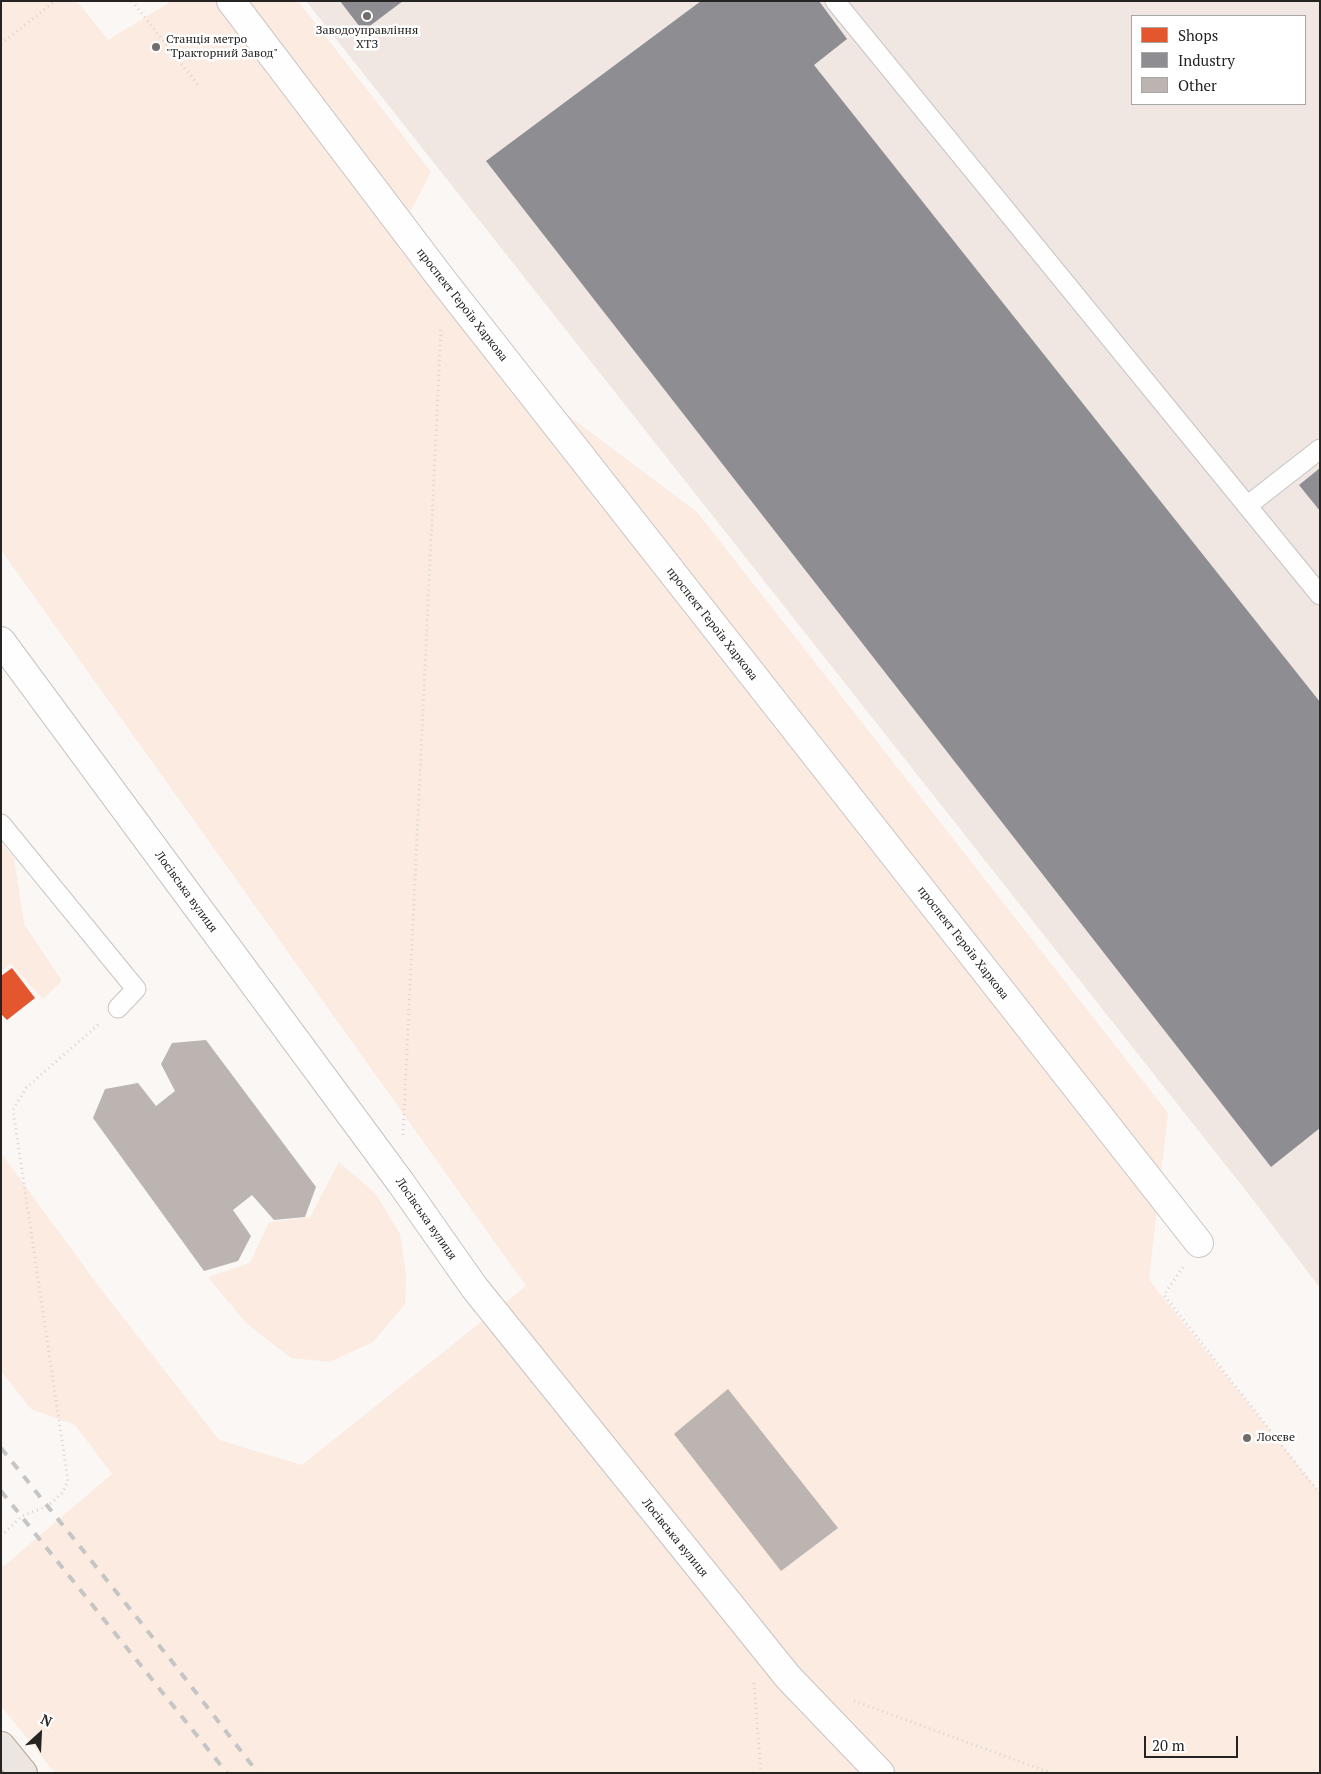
<!DOCTYPE html>
<meta charset="utf-8">
<style>
body{margin:0}
#map{position:relative;width:1321px;height:1774px;overflow:hidden;background:#faf7f5;font-family:"PT Serif",serif}
canvas{display:block}
.frame{position:absolute;inset:0;border:2px solid #262422;pointer-events:none}
.legend{position:absolute;left:1131px;top:15px;width:175px;height:90px;box-sizing:border-box;background:#fff;border:1px solid #a8a7a7;margin:0;padding:6px 9px;list-style:none;font-size:15px;color:#262422}
.legend li{display:flex;align-items:center;gap:10px;height:25px}
.legend b{width:25px;border:1px solid #a8a7a7}
.north{position:absolute;left:15px;top:1709px;width:50px;height:50px;-webkit-text-stroke:4px #fff;paint-order:stroke;rotate:25deg;font-size:14px;font-weight:700;line-height:20px;text-align:center;color:#262422}
.north::after{content:'';display:block;margin:auto;width:18px;height:22px;background:#262422;clip-path:polygon(50% 0,100% 100%,50% 72%,0 100%)}
.scale{position:absolute;left:1144px;top:1736px;width:94px;height:22px;box-sizing:border-box;border:2px solid #262422;border-top:0;padding-left:6px;font-size:15px;line-height:18px;white-space:nowrap;color:#262422;-webkit-text-stroke:4px #fff;paint-order:stroke}
</style>
<div id="map">
<canvas width="1321" height="1774"></canvas>
<div class="frame"></div>
<ul class="legend">
<li><b style="height:14px;background:#e4572e"></b>Shops</li>
<li><b style="height:14px;background:#8d8d92"></b>Industry</li>
<li><b style="height:14px;background:#bbb4b0"></b>Other</li>
</ul>
<div class="north">N</div>
<div class="scale">20 m</div>
</div>
<script>
const ctx = document.querySelector('canvas').getContext('2d');
ctx.lineJoin = 'round';
function paint(path, color) { ctx.fillStyle = color; ctx.fill(path, 'evenodd'); }
function stroke(path, color, width, dash) { ctx.strokeStyle = color; ctx.lineWidth = width; ctx.lineCap = dash ? 'butt' : 'round'; ctx.setLineDash(dash || []); ctx.stroke(path); }
function label(font, color, halo, rows, align = 'center') {
  ctx.font = font + ' "PT Serif",serif'; ctx.lineWidth = 5; ctx.setLineDash([]); ctx.textBaseline = 'middle'; ctx.strokeStyle = halo; ctx.fillStyle = color; for (const [text, x, y, turn = 0] of rows) {
    ctx.save(); ctx.translate(x, y); ctx.rotate((+turn || 0) * Math.PI / 180); ctx.textAlign = isNaN(turn) ? turn : align; if (halo) ctx.strokeText(text, 0, 0); ctx.fillText(text, 0, 0); ctx.restore();
  }
}
paint(new Path2D(`
 M306,1H1320V1288L1254,1201ZM1132,16H1305V104H1132Z`), '#f0e7e2');
paint(new Path2D(`
 M1,1H77L108,40L172,1H298L431,172L396,239L477,347L697,512L1168,1113L1149,1280L1320,1493V1773H55L1,1706V1563L4,1566L112,1474L75,1425L31,1409L1,1371V1153L100,1288L219,1440L302,1465L526,1286L1,550Z
 M1,843L14,858L24,924L62,981L43,999L11,964L1,971Z
 M339,1162L376,1194L400,1234L406,1275L405,1304L373,1342L330,1362L291,1358L246,1323L208,1277L250,1263L269,1222L310,1217Z`), '#fcebe0');
paint(new Path2D(`
 M12,968L35,998L7,1020L1,1014V976Z`), '#e4572e');
paint(new Path2D(`
 M340,1H403L363,31Z
 M701,1H819L847,39L814,65L1320,702V1128L1271,1167L486,161Z
 M1320,468V511L1299,485Z`), '#8d8d92');
paint(new Path2D(`
 M206,1040L316,1187L305,1217L274,1220L252,1195L233,1210L251,1236L238,1261L204,1271L93,1118L105,1089L138,1083L156,1106L175,1091L161,1064L172,1043Z
 M728,1389L838,1528L781,1571L674,1434Z`), '#bbb4b0');
const service = new Path2D(`
 M835,1L1320,595
 M1247,506L1320,449
 M1,824L136,989L118,1008`);
const minor = new Path2D(`
 M231,1L444,282L1199,1243`);
const secondary = new Path2D(`
 M1,641L401,1183L474,1287L788,1677L880,1773`);
const primary = new Path2D(`
 M1,1746L23,1773`);
stroke(service, '#c7c4c3', 21);
stroke(minor, '#c7c4c3', 30);
stroke(secondary, '#c7c4c3', 30);
stroke(primary, '#b5a69a', 30);
stroke(new Path2D(`
 M132,1L198,85
 M1,44L55,1
 M403,1135L441,328
 M1183,1267L1164,1295L1320,1494
 M1,1536L22,1516L48,1506L63,1492L68,1481L13,1110L26,1088L100,1023
 M754,1683L761,1773
 M854,1701L1051,1773`), '#d7d5d4', 3, [1, 4]);
stroke(service, '#fefefe', 19);
stroke(minor, '#fefefe', 28);
stroke(secondary, '#fefefe', 28);
stroke(primary, '#ede5df', 28);
stroke(new Path2D(`
 M1,1448L174,1664L258,1773
 M1,1491L227,1773`), '#c5c5c5', 4, [9, 9]);
for (const [x, y, r, color] of [
 [367,16,5,"#706e6c"],
 [156,47,5,"#706e6c"],
 [1247,1438,5,"#706e6c"]
]) { const dot = new Path2D(); dot.arc(x, y, r, 0, 2 * Math.PI); ctx.fillStyle = color; ctx.fill(dot); stroke(dot, '#fff', 2); }
label('12px', '#262422', '#fff', [
 ["Заводоуправління",367,31,"center"],
 ["ХТЗ",367,45,"center"],
 ["Станція метро",166,40],
 ["\"Тракторний Завод\"",166,54],
 ["Лосєве",1257,1438]
], 'left');
label('12px', '#262422', '#fff', [
 ["проспект Героїв Харкова",462,305,52],
 ["проспект Героїв Харкова",712,624,52],
 ["Лосівська вулиця",186,892,54],
 ["проспект Героїв Харкова",963,943,52],
 ["Лосівська вулиця",426,1219,55],
 ["Лосівська вулиця",675,1538,51]
]);
</script>
